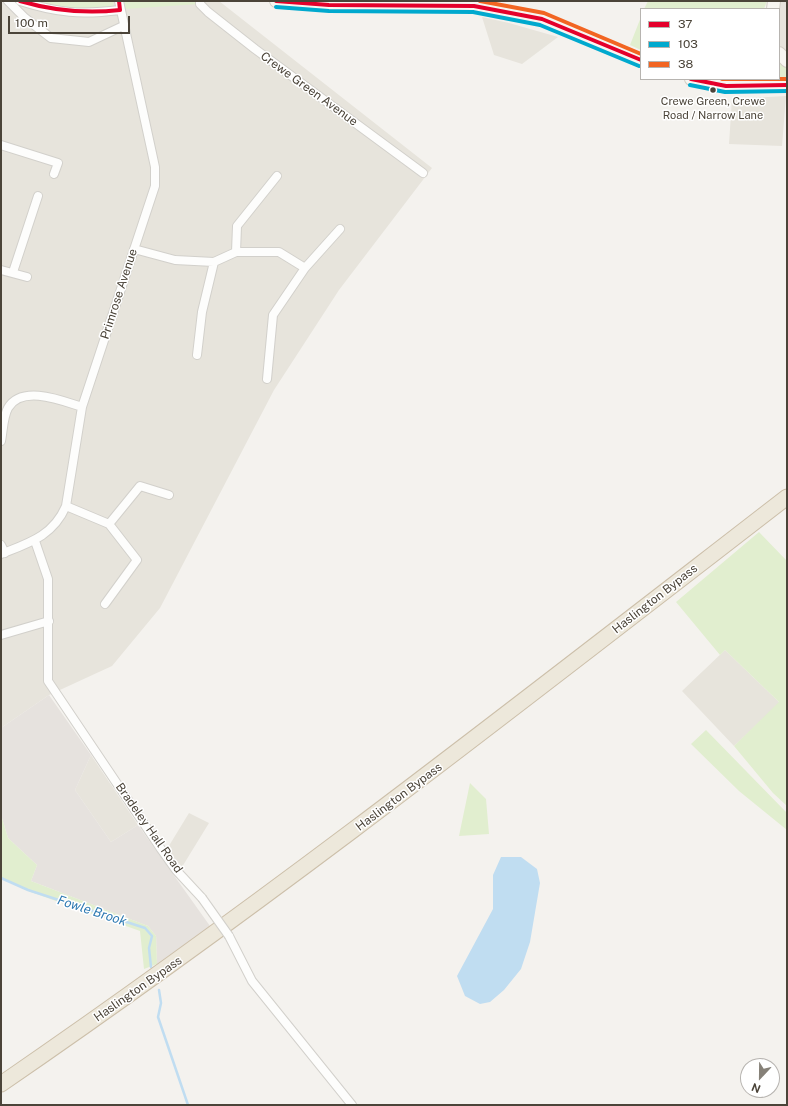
<!DOCTYPE html>
<style>
body{margin:0}
#map{position:relative;width:788px;height:1106px;overflow:hidden;background:#f4f2ee;font-family:"Public Sans",sans-serif}
canvas{display:block}
.frame{position:absolute;inset:0;border:2px solid #4b4439;pointer-events:none}
.legend{position:absolute;left:640px;top:8px;width:140px;height:72px;box-sizing:border-box;background:#fff;border:1px solid #b7b4b0;margin:0;padding:5px 7px;list-style:none;font-size:12px;color:#4b4439}
.legend li{display:flex;align-items:center;gap:8px;height:20px}
.legend b{width:20px;border:1px solid #b7b4b0}
.north{position:absolute;left:740px;top:1058px;width:40px;height:40px;box-sizing:border-box;background:#fff;border:1px solid #b7b4b0;border-radius:50%;rotate:202deg;font-size:11px;font-weight:700;line-height:16px;text-align:center;color:#4b4439}
.north::after{content:'';display:block;margin:auto;width:14px;height:18px;background:#868178;clip-path:polygon(50% 0,100% 100%,50% 72%,0 100%)}
.scale{position:absolute;left:8px;top:16px;width:122px;height:18px;box-sizing:border-box;border:2px solid #4b4439;border-top:0;padding-left:5px;font-size:12px;line-height:14px;white-space:nowrap;color:#4b4439;-webkit-text-stroke:3px #fff;paint-order:stroke}
</style>
<div id="map">
<canvas width="788" height="1106"></canvas>
<div class="frame"></div>
<ul class="legend">
<li><b style="height:5px;background:#e4002b"></b>37</li>
<li><b style="height:5px;background:#00a9ce"></b>103</li>
<li><b style="height:5px;background:#f26522"></b>38</li>
</ul>
<div class="north">N</div>
<div class="scale">100 m</div>
</div>
<script>
const ctx = document.querySelector('canvas').getContext('2d');
ctx.lineJoin = 'round';
function paint(path, color) { ctx.fillStyle = color; ctx.fill(path, 'evenodd'); }
function stroke(path, color, width, dash) { ctx.strokeStyle = color; ctx.lineWidth = width; ctx.lineCap = dash ? 'butt' : 'round'; ctx.setLineDash(dash || []); ctx.stroke(path); }
function label(font, color, halo, rows, align = 'center') {
  ctx.font = font + ' "Public Sans",sans-serif'; ctx.lineWidth = 3; ctx.setLineDash([]); ctx.textBaseline = 'middle'; ctx.strokeStyle = halo; ctx.fillStyle = color; for (const [text, x, y, turn = 0] of rows) {
    ctx.save(); ctx.translate(x, y); ctx.rotate((+turn || 0) * Math.PI / 180); ctx.textAlign = isNaN(turn) ? turn : align; if (halo) ctx.strokeText(text, 0, 0); ctx.fillText(text, 0, 0); ctx.restore();
  }
}
paint(new Path2D(`
 M1,1H219L432,168L339,290L274,390L160,608L112,666L49,695L1,728Z
 M780,1H787V52L779,48V45Z
 M482,17L509,23L558,37L522,64L494,55Z
 M786,96L782,146L729,144L732,99Z
 M725,650L780,703L734,746L682,691Z
 M91,755L138,825L111,842L75,790Z
 M189,813L209,823L182,867L167,849Z`), '#e7e4dc');
paint(new Path2D(`
 M49,695L91,755L75,790L111,842L138,825L210,926L157,964L156,936L148,926L31,881L37,865L8,838L1,815V728Z`), '#e6e2de');
paint(new Path2D(`
 M20,1H114L112,9L88,14Z
 M119,1H200V4L125,9Z
 M648,1H767L764,9H644Z
 M641,17V50L630,45Z
 M779,61L787,69V81H742L722,79H779Z
 M759,532L787,561V806L773,793L734,746L779,702L725,650L720,655L676,602Z
 M706,730L787,813V830L739,791L691,744Z
 M470,783L486,799L489,834L459,836Z
 M1,815L8,838L37,865L31,881L148,926L156,936L157,964L144,969L140,931L28,891L1,878Z`), '#e1eecf');
paint(new Path2D(`
 M501,857H521L537,869L540,883L530,942L521,969L504,990L490,1002L480,1004L465,996L457,976L493,909V875Z`), '#c0ddf1');
stroke(new Path2D(`
 M1,878L28,890L145,928L152,936L149,948L151,967
 M159,990L161,1003L158,1017L188,1105`), '#c0ddf1', 2.5);
const street = new Path2D(`
 M8,1L25,18L51,38L89,42L123,26
 M20,1C58,13 81,15 120,10
 M200,1V4L208,12L255,49L423,173
 M1,145L58,163L54,174
 M134,249L175,260L214,262L236,252H279L305,268L273,315L267,379
 M236,252L237,226L277,176
 M305,268L340,229
 M1,270L27,277
 M13,272L38,196
 M197,355L202,312L214,262
 M1,441C3,431 3,417 8,408C22,384 63,401 82,407
 M66,506L109,524L137,560L105,604
 M109,524L140,486L169,495
 M35,541L48,579V681L161,849L176,870L202,898
 M1,545L5,553
 M1,554C29,543 53,536 66,506L82,407L155,186V167L119,1
 M1,635L49,621
 M229,936L252,981L352,1105`);
const secondary = new Path2D(`
 M276,1L329,5L474,6L542,19L641,60
 M773,9L774,1
 M779,53L787,61
 M691,79L726,86L787,85`);
const highway = new Path2D(`
 M1,1084C271,899 528,697 787,497`);
stroke(street, '#d2d0cb', 10);
stroke(secondary, '#d3cfc5', 14);
stroke(highway, '#ccbfa9', 17);
stroke(street, '#fdfdfc', 8);
stroke(secondary, '#f7f6f1', 12);
stroke(highway, '#ede8db', 15);
const streetBridge = new Path2D(`
 M202,898L229,936`);
stroke(streetBridge, '#d2d0cb', 10, []);
stroke(streetBridge, '#fdfdfc', 8);
stroke(new Path2D(`
 M20,1C54,11 85,14 120,10L119,1
 M276,1L329,5L474,6L542,19L641,60
 M691,79L726,86L787,85`), '#e4002b', 4);
stroke(new Path2D(`
 M276,7L329,11L473,12L540,25L639,66
 M690,85L725,92L787,91`), '#00a9ce', 4);
stroke(new Path2D(`
 M480,1L544,13L641,54
 M722,79H787`), '#f26522', 4);
for (const [x, y, r, color] of [
 [713,90,3.5,"#4b4439"]
]) { const dot = new Path2D(); dot.arc(x, y, r, 0, 2 * Math.PI); ctx.fillStyle = color; ctx.fill(dot); stroke(dot, '#fff', 1.5); }
label('11px', '#4b4439', '#fff', [
 ["Crewe Green, Crewe",713,102],
 ["Road / Narrow Lane",713,116]
]);
label('12px', '#4b4439', '#fff', [
 ["Crewe Green Avenue",309,89,36],
 ["Primrose Avenue",119,294,-72],
 ["Haslington Bypass",655,599,-38],
 ["Haslington Bypass",399,797,-37],
 ["Bradeley Hall Road",149,828,55],
 ["Haslington Bypass",138,989,-35]
]);
label('italic 13px', '#2e7ab2', '#fff', [
 ["Fowle Brook",92,911,18]
]);
</script>
